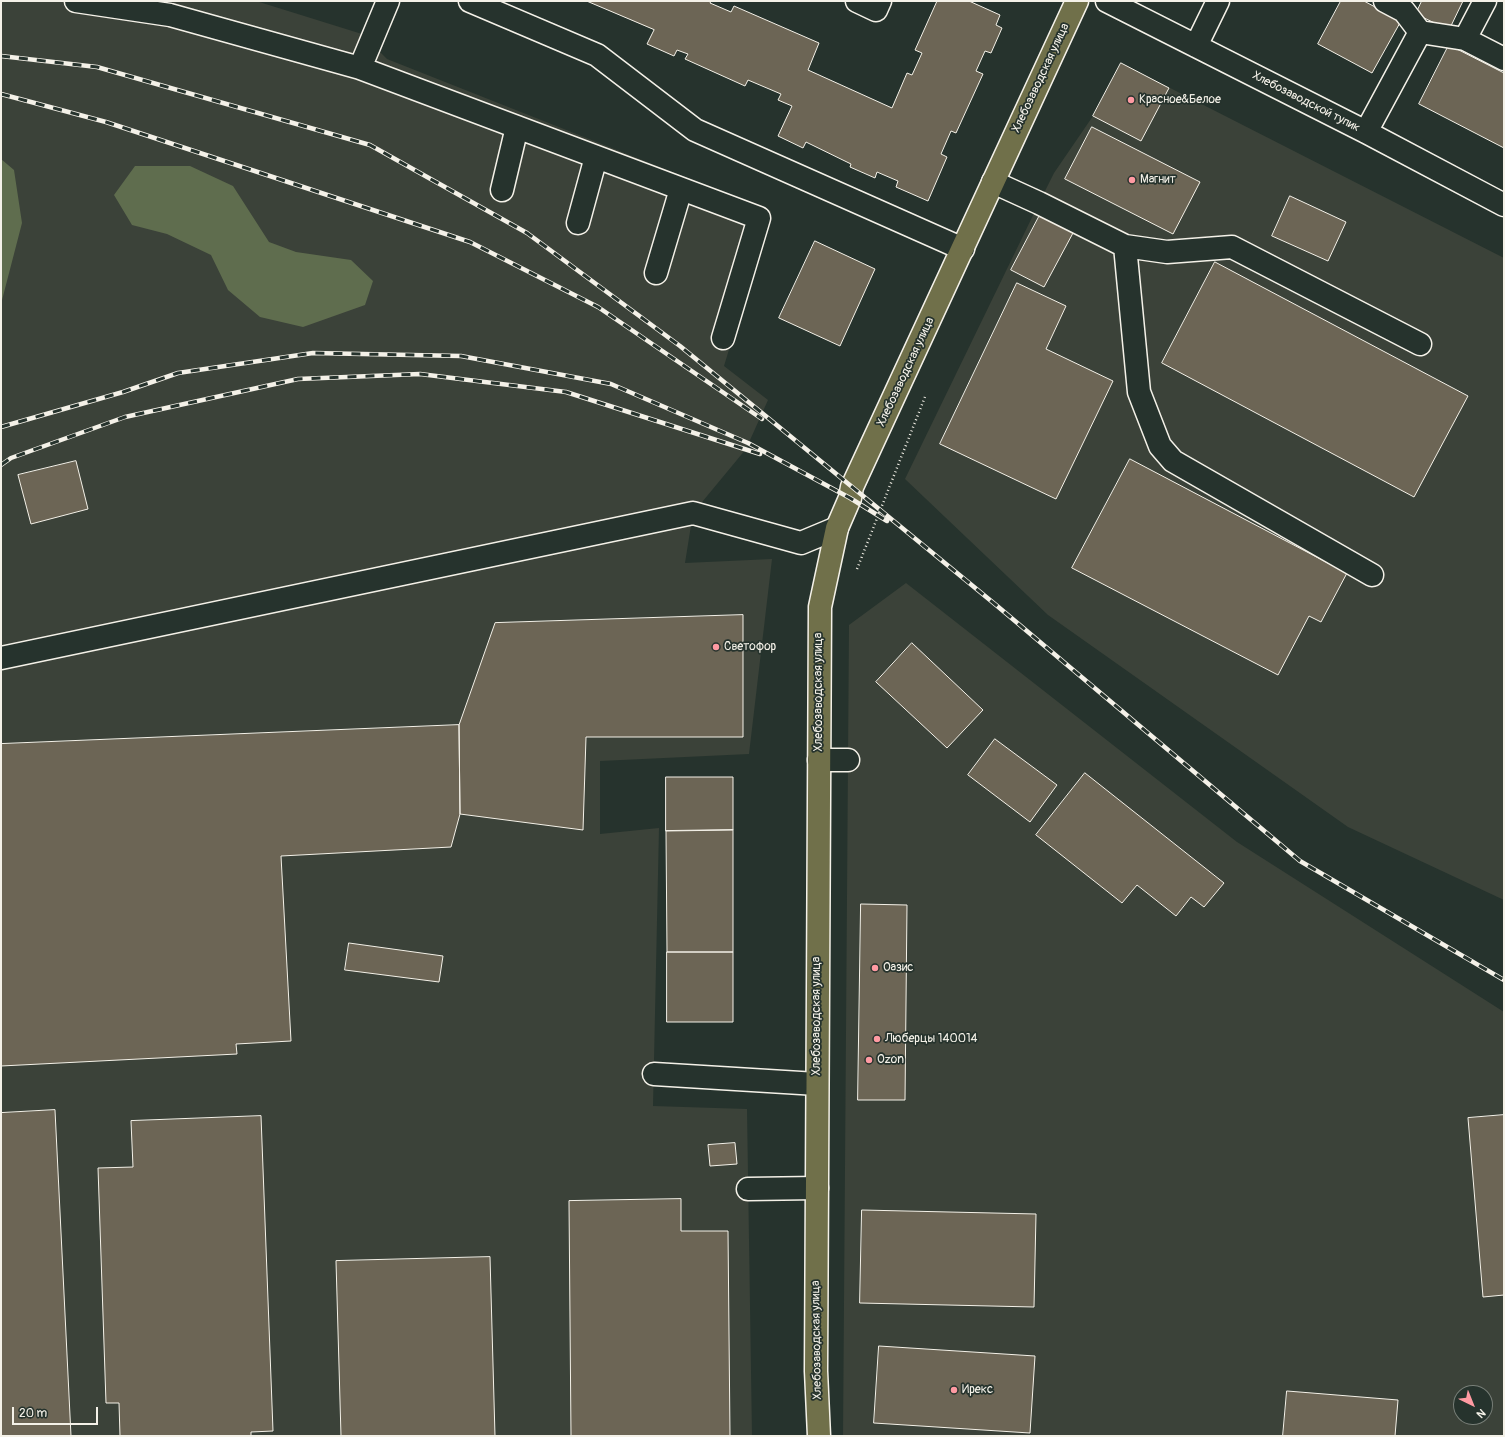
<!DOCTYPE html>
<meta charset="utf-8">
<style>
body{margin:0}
#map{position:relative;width:1505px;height:1437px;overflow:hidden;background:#26332d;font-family:Pangolin,sans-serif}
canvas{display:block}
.frame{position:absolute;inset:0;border:2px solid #f4f1e8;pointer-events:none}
.north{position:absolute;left:1453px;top:1385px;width:40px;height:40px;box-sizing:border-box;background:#26332d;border:1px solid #787f78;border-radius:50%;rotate:137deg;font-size:11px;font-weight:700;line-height:16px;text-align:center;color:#f4f1e8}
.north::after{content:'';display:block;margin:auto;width:14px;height:18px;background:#ff9aa2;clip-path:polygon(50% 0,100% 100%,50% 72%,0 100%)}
.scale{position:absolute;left:12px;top:1407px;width:86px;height:18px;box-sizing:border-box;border:2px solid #f4f1e8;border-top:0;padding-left:5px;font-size:12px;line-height:14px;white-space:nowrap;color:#f4f1e8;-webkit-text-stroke:3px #26332d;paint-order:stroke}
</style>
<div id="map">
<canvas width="1505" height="1437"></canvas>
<div class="frame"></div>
<div class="north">N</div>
<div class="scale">20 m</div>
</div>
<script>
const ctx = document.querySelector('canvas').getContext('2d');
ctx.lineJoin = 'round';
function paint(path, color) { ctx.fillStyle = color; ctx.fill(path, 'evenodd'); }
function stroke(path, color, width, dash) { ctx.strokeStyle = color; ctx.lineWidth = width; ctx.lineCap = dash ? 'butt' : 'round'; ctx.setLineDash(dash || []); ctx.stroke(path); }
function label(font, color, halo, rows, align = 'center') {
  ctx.font = font + ' Pangolin,sans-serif'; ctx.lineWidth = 3.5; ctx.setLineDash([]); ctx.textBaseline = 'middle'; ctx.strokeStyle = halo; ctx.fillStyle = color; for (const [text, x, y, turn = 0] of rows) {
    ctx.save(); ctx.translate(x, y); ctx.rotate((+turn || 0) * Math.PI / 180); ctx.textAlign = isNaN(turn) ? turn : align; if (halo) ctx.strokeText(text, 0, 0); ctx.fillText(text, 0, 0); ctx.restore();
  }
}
paint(new Path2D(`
 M1,1H256L362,34L387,59L771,211L724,366L768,400L746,449L693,513L685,563L772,559L749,754L600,761V834L659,828L653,1106L747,1109L752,1436H1Z
 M1121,63L1504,258V900L1348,827L1048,615L905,479L1039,203L1054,173L1093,116Z
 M906,583L1237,842L1504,1012V1436H843L849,625ZM1461,1393H1485V1417H1461Z`), '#3b4239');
paint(new Path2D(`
 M1,159L14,170L22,223L1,304Z
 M135,166H190L233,186L269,242L296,252L351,260L373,281L365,305L303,327L260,317L228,290L211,255L167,234L132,225L114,195Z`), '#5f6d4e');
const building = new Path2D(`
 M587,1H711L710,3L731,12L734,6L819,43L808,70L892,108L907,73L912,75L922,53L915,50L937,1H969L1000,15L996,25L1002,28L991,53L985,51L976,71L983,74L956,133L951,131L941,154L947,157L928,201L896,187L898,181L877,172L875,178L850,167L851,164L806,142L803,148L778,136L792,106L778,100L781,94L748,80L745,86L685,59L688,54L677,50L674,56L647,44L654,30Z
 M1341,1H1364L1401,21L1372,73L1318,44Z
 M1422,1H1463L1449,30L1416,14Z
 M1449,45L1504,73V148L1419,104Z
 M1121,63L1169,88L1141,141L1093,116Z
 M1092,127L1200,182L1173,234L1065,179Z
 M1290,196L1346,222L1328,261L1272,236Z
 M1040,215L1073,233L1044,287L1011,270Z
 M815,241L875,269L840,346L779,318Z
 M1215,262L1468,396L1414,497L1162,363Z
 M1017,283L1066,306L1046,349L1113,381L1056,499L940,444Z
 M1130,459L1347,573L1321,622L1309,616L1278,675L1072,568Z
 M76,461L88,509L31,524L18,475Z
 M743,615V737H586L583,830L460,814L459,725L495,623Z
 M912,643L983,710L947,748L876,682Z
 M459,725L460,814L451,847L281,856L291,1041L236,1044L237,1054L1,1066V744Z
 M995,739L1057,785L1030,822L968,775Z
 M1085,773L1224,883L1204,907L1191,897L1176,916L1137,885L1122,903L1036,835Z
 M666,777H733V830L666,831Z
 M733,830V952H667L666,831Z
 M861,904L907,905L905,1100H858Z
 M349,943L443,956L439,982L345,970Z
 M667,952H733V1022H667Z
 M55,1110L71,1436H1V1113Z
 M1504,1115V1295L1483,1297L1468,1118Z
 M261,1116L273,1431L251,1432V1436H120L119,1403H106L98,1168L133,1167L131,1121Z
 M735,1143L737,1164L710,1166L708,1145Z
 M681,1199V1231H728L730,1436H571L569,1201Z
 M862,1210L1036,1214L1034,1307L860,1303Z
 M490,1257L495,1436H341L336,1261Z
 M879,1346L1035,1356L1030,1433L874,1423Z
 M1287,1391L1398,1400L1395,1436H1283Z`);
paint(building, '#6c6555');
stroke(building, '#f4f1e8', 1);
const minor = new Path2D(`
 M76,1L170,15L360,68L388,1
 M470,1L597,55L695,130L963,249
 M857,1L876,10L880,1
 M1107,1L1366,132L1504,205
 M1420,32L1465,39L1504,59
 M1465,39L1485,1
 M1196,46L1218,1
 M360,68L759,218L723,338
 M1366,132L1420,32L1404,11L1385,1
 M993,182L1039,203L1125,246L1139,392L1160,446L1173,461L1372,575
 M502,190L517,127
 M578,223L596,157
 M1125,246L1167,252L1232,247L1420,344
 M656,273L681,189
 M1,658L693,513L801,543L837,528
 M819,760H848
 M654,1074L817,1084
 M748,1189L817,1188`);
const major = new Path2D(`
 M819,1436L816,1371L820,607L837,528L850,498L852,487L1077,1`);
stroke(minor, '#f4f1e8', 25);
stroke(major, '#f4f1e8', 25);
stroke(new Path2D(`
 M857,569L925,397`), '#f4f1e8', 2.5, [1, 3]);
stroke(minor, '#26332d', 22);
stroke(major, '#70704a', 22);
const rail = new Path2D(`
 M1,56L97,67L370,145L527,233L680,346L762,413L996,605L1300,861L1504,980
 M1,94L106,122L470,242L598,307L762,419
 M1,427L123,392L178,373L313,353L461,356L611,384L748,443L850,498L887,521
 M1,465L11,458L125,417L298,379L420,374L566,392L760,454`);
stroke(rail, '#f4f1e8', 4.5);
stroke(rail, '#26332d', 3, [9]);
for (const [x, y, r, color] of [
 [1131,100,4,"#ff9aa2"],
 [1132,180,4,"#ff9aa2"],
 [716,647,4,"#ff9aa2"],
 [875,968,4,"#ff9aa2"],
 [877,1039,4,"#ff9aa2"],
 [869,1060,4,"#ff9aa2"],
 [954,1390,4,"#ff9aa2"]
]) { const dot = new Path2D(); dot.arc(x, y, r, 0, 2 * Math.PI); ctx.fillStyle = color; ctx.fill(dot); stroke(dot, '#26332d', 1.5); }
label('12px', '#f4f1e8', '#26332d', [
 ["Хлебозаводская улица",1041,78,-65],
 ["Хлебозаводской тупик",1306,102,27],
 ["Хлебозаводская улица",906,372,-65],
 ["Хлебозаводская улица",819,692,-90],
 ["Хлебозаводская улица",817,1016,-90],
 ["Хлебозаводская улица",817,1340,-91]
]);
label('12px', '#f4f1e8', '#26332d', [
 ["Красное&Белое",1139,100],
 ["Магнит",1140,180],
 ["Светофор",724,647],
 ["Оазис",883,968],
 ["Люберцы 140014",885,1039],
 ["Ozon",877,1060],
 ["Ирекс",962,1390]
], 'left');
</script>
